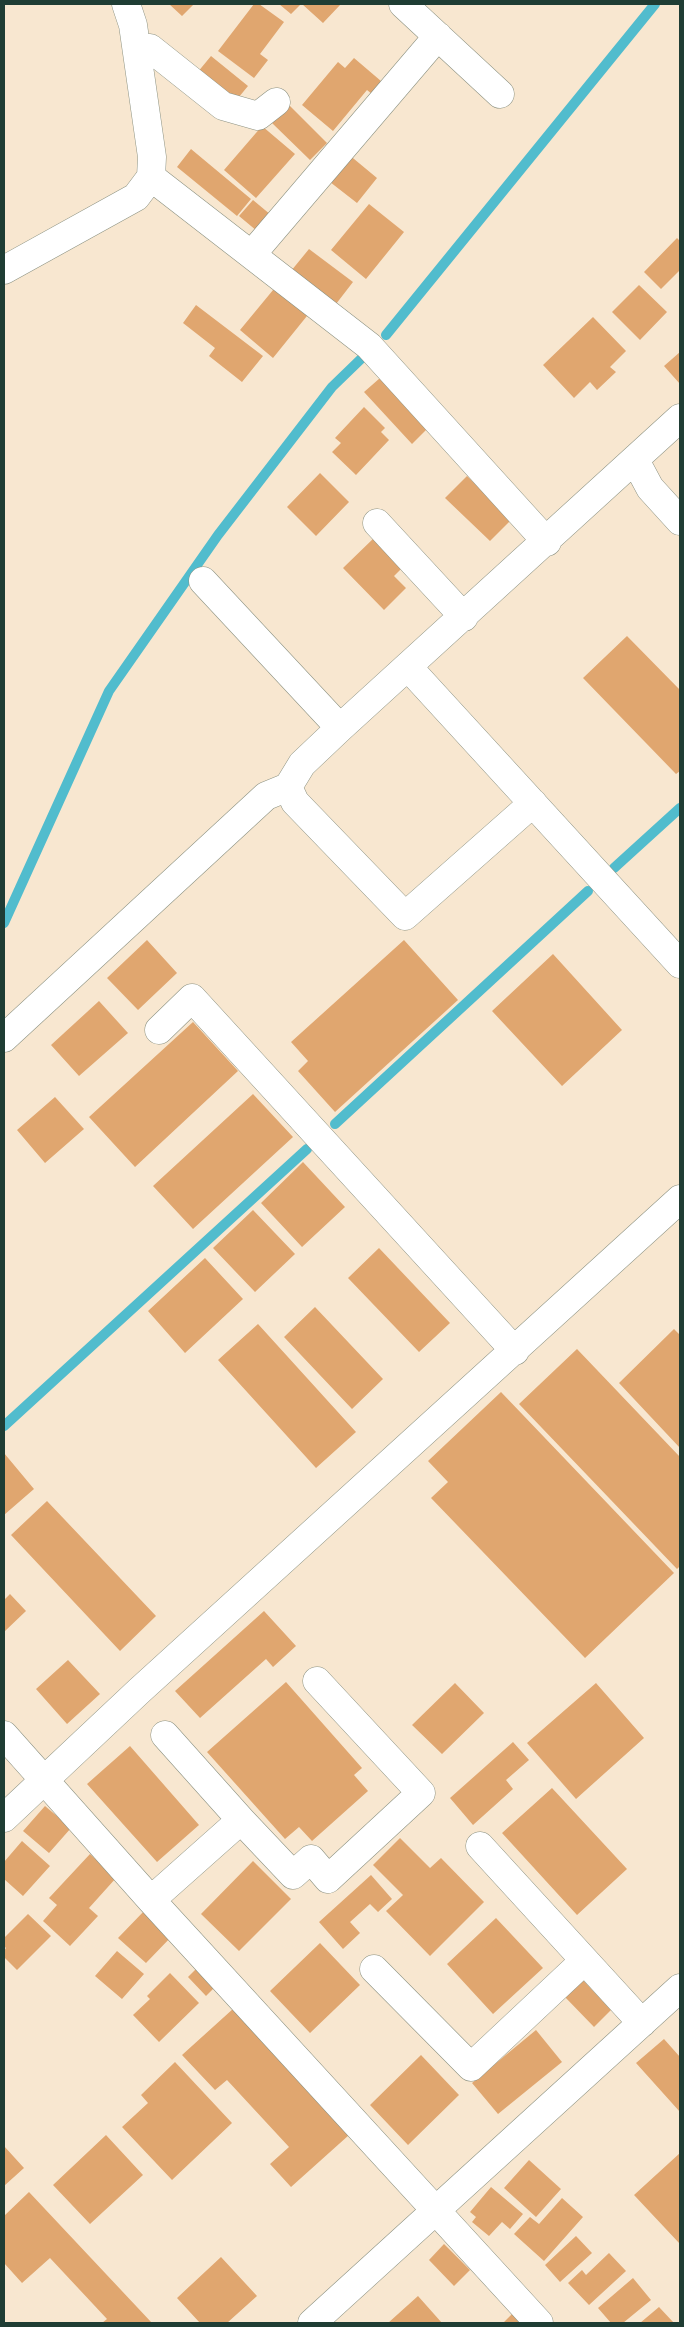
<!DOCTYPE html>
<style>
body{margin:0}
#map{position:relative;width:684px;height:2327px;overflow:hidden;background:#f8e7d0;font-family:Delius,sans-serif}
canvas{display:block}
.frame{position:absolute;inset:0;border:5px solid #1f3d34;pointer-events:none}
</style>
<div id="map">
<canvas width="684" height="2327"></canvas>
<div class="frame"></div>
</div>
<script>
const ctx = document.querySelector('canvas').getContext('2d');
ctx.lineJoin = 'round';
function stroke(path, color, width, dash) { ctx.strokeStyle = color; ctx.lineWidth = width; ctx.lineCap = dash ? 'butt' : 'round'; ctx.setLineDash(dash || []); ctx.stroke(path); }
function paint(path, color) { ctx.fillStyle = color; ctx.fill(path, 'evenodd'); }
stroke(new Path2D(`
 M386,335L655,4
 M614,868L680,808
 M4,923L109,691L218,535L332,387L363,357
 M335,1124L588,891
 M4,1426L307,1149`), '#51bccd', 10);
paint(new Path2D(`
 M169,4H194L182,16Z
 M254,4H259L284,22L260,54L268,60L254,78L218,51Z
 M279,4H301L291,14Z
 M302,4H341L323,23Z
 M211,56L248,86L234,103L197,73Z
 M354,58L388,87L378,99L367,90L333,131L302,105L338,62L345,68Z
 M289,105L327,143L310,160L272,123Z
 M262,126L295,154L256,198L224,170Z
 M191,149L251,199L237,216L177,167Z
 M342,149L377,178L357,203L321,175Z
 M253,200L271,215L257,231L239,216Z
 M369,204L404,232L366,279L331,250Z
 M677,238L680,241V270L661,289L644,272Z
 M309,249L353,282L336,304L291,271Z
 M278,284L311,311L273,358L240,330Z
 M639,285L667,312L640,340L612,312Z
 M196,305L263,356L242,382L209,356L215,348L183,323Z
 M593,317L626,351L610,367L616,372L597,390L590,382L574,398L543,365Z
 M680,352V384L664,366Z
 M380,378L432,424L412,444L364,392Z
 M364,407L385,428L381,432L389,440L356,475L332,452L341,443L335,438Z
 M320,473L349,502L316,536L287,507Z
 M467,476L512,519L490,541L445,498Z
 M377,535L406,564L394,576L406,588L384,610L343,568Z
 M627,636L680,690V771L676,774L583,678Z
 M147,940L177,973L138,1010L107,978Z
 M404,940L458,1000L335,1112L298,1071L308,1061L291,1042Z
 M553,954L622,1030L562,1086L492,1011Z
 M99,1001L128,1033L79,1076L51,1045Z
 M193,1022L238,1071L135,1167L89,1117Z
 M253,1094L293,1137L193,1229L153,1186Z
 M55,1097L84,1129L45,1163L17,1130Z
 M303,1162L345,1207L302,1247L261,1203Z
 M253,1210L295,1254L255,1292L213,1248Z
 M379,1248L450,1323L419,1352L348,1278Z
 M205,1258L243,1299L185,1353L148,1311Z
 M315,1307L383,1379L352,1409L284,1337Z
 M258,1324L356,1432L316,1468L218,1360Z
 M674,1329L680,1335V1448L619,1383Z
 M577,1349L680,1457V1566L677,1569L519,1404Z
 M501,1392L674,1573L585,1658L431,1498L448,1482L428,1461Z
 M4,1453L34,1489L4,1515Z
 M47,1501L156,1616L120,1651L11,1535Z
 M10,1594L26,1611L4,1632V1600Z
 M264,1611L296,1646L273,1667L266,1659L200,1718L175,1691Z
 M68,1660L100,1694L67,1724L36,1689Z
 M286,1682L362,1768L354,1775L368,1791L312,1841L299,1827L285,1839L207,1752Z
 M455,1683L484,1713L442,1754L412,1725Z
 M596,1683L644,1738L576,1799L527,1743Z
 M513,1742L529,1760L506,1780L513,1789L473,1825L450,1798Z
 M130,1746L199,1825L157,1862L87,1784Z
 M552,1788L627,1869L577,1915L502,1833Z
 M45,1806L71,1828L49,1853L23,1831Z
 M400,1838L430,1868L441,1858L484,1902L430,1956L386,1911L403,1895L373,1865Z
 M22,1841L50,1866L23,1896L4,1879V1862Z
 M90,1854L116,1878L89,1908L98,1916L70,1946L43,1921L57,1905L49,1898Z
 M253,1861L291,1899L239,1951L201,1914Z
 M371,1875L392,1899L378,1912L370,1904L350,1922L360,1933L343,1949L319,1922Z
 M146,1909L173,1935L146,1963L118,1938Z
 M28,1914L51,1936L17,1970L4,1957V1951L6,1948L4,1946V1938Z
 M496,1918L543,1968L493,2014L447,1964Z
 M320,1943L360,1985L310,2033L270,1991Z
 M117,1951L144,1974L122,1999L95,1976Z
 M204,1961L223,1979L206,1996L188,1977Z
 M170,1973L199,2003L159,2042L133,2015L150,1999L147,1996Z
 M582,1979L611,2010L594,2027L564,1996Z
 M234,2008L349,2135L291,2187L270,2164L289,2147L227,2080L215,2090L182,2055Z
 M536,2030L562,2062L498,2114L472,2083Z
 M664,2039L680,2057V2112L636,2063Z
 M421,2055L459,2095L408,2145L370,2105Z
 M175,2062L232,2123L172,2180L122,2127L148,2103L141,2095Z
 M106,2135L143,2175L90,2224L53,2185Z
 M4,2146L24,2168L4,2186Z
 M680,2153V2244L634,2195Z
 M529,2160L561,2189L536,2217L504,2188Z
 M491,2187L523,2214L510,2229L502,2222L489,2236L472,2222L476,2217L470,2212Z
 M29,2192L152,2323H102L107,2319L50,2258L22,2283L4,2263V2216Z
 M562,2198L583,2217L544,2261L514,2234L530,2217L539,2224Z
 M576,2236L592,2253L560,2282L545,2265Z
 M444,2244L470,2270L454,2286L429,2260Z
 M609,2253L626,2271L589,2305L568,2283L582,2270L586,2275Z
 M221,2257L257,2296L227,2323H200L177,2298Z
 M633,2278L651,2300L623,2323H611L598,2308Z
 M418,2296L442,2323H388Z
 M659,2307L674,2323H640Z
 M516,2310L529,2323H503Z`), '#e0a66f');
const minor = new Path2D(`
 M403,4L500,94
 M137,49L150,48L223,106L258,116L276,102
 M151,177L369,346L547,542
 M252,254L438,36
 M4,270L136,197L151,177L152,157L133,25L126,4
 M635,460L650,488L680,521
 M377,523L464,617
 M203,581L340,728
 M408,667L680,964
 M288,787L295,802L405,916L533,803
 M159,1030L192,998L515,1351
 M4,1038L266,796L288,787L302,764L340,728L680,418
 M4,1735L151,1900L539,2323
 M165,1735L241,1820
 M4,1818L139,1691L680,1199
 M480,1846L642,2023
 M151,1900L241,1820L293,1875L311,1859L328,1879L421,1793L317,1681
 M374,1969L471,2067L584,1961
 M312,2323L680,1988`);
stroke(minor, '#8c9282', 29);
stroke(minor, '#fff', 28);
</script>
